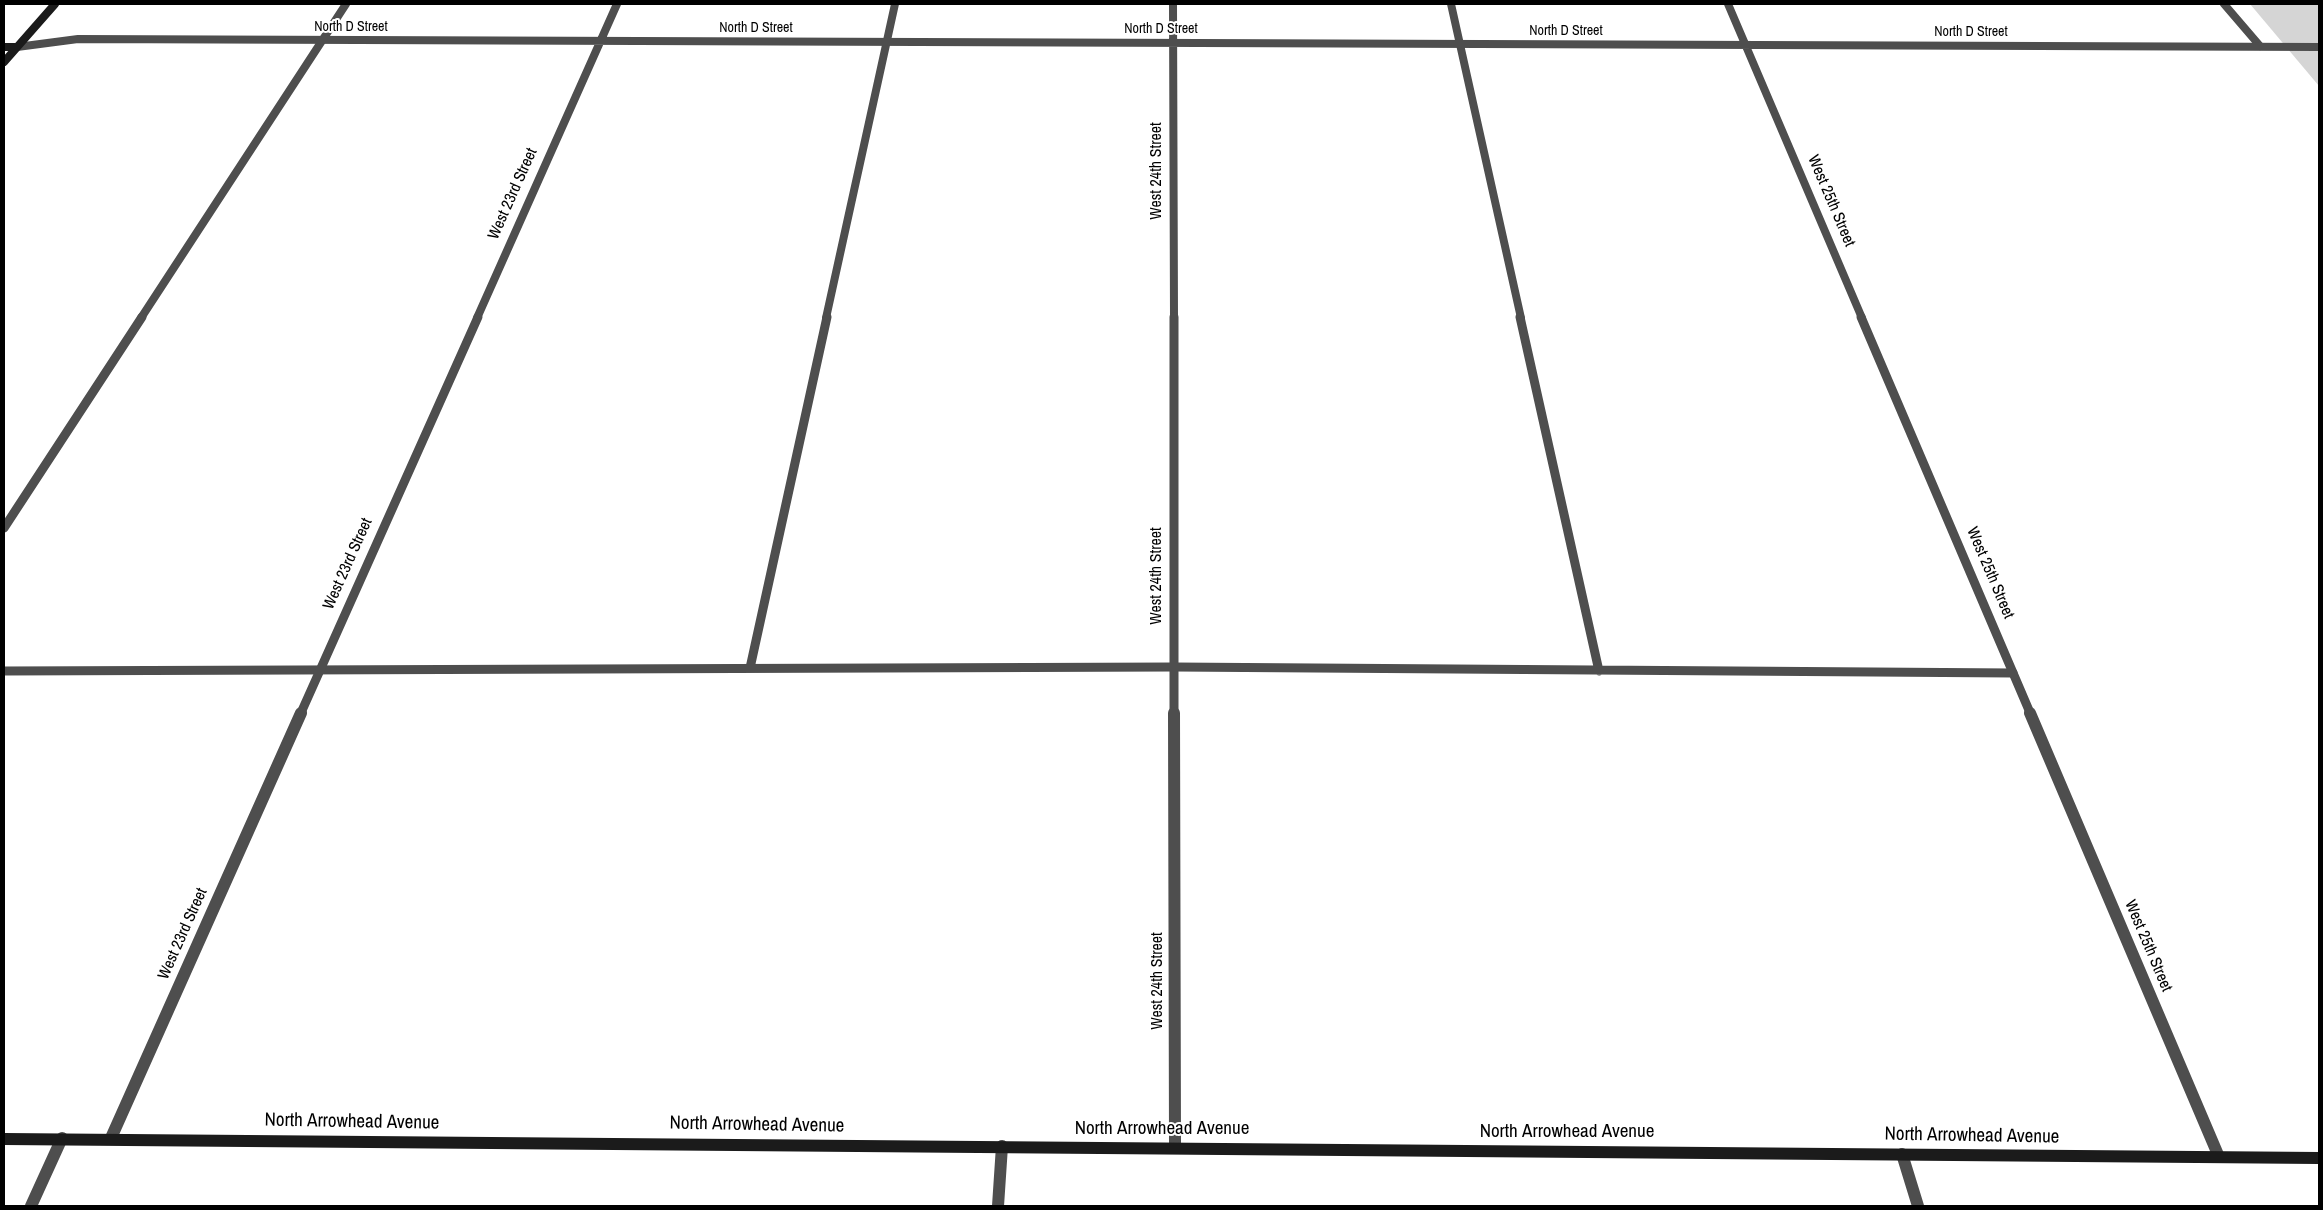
<!DOCTYPE html>
<style>
body{margin:0}
#map{position:relative;width:2323px;height:1210px;overflow:hidden;background:#fff;font-family:"Archivo Narrow",sans-serif}
canvas{display:block}
.frame{position:absolute;inset:0;border:5px solid #000;pointer-events:none}
</style>
<div id="map">
<canvas width="2323" height="1210"></canvas>
<div class="frame"></div>
</div>
<script>
const ctx = document.querySelector('canvas').getContext('2d');
ctx.lineJoin = 'round';
function paint(path, color) { ctx.fillStyle = color; ctx.fill(path, 'evenodd'); }
function stroke(path, color, width, dash) { ctx.strokeStyle = color; ctx.lineWidth = width; ctx.lineCap = dash ? 'butt' : 'round'; ctx.setLineDash(dash || []); ctx.stroke(path); }
function label(font, color, halo, rows, align = 'center') {
  ctx.font = font + ' "Archivo Narrow",sans-serif'; ctx.lineWidth = 4; ctx.setLineDash([]); ctx.textBaseline = 'middle'; ctx.strokeStyle = halo; ctx.fillStyle = color; for (const [text, x, y, turn = 0] of rows) {
    ctx.save(); ctx.translate(x, y); ctx.rotate((+turn || 0) * Math.PI / 180); ctx.textAlign = isNaN(turn) ? turn : align; if (halo) ctx.strokeText(text, 0, 0); ctx.fillText(text, 0, 0); ctx.restore();
  }
}
paint(new Path2D(`
 M2250,4H2319V86Z`), '#d5d5d5');
stroke(new Path2D(`
 M1451,4L1521,318
 M2224,4L2260,46
 M141,318L346,4
 M826,318L895,4`), '#4e4e4e', 8);
stroke(new Path2D(`
 M1520,317L1599,671
 M4,528L142,317
 M750,668L827,317
 M4,671L1175,667L2013,673`), '#4e4e4e', 9);
stroke(new Path2D(`
 M1173,4L1174,318
 M1728,4L1862,318
 M17,47L78,39L2319,47
 M477,318L617,4`), '#4e4e4e', 8);
stroke(new Path2D(`
 M1174,317V715
 M1861,317L2031,715
 M300,715L478,317`), '#4e4e4e', 9);
stroke(new Path2D(`
 M1174,713L1175,1147
 M2030,713L2219,1157
 M111,1138L301,713
 M1902,1154L1918,1206
 M31,1206L62,1138
 M998,1206L1002,1146`), '#4e4e4e', 12);
stroke(new Path2D(`
 M4,47H17
 M4,62L55,4`), '#1b1b1b', 8);
stroke(new Path2D(`
 M4,1139L2319,1158`), '#1b1b1b', 12);
label('14px', '#000', '#fff', [
 ["North D Street",351,27],
 ["North D Street",756,28],
 ["North D Street",1161,29],
 ["North D Street",1566,31],
 ["North D Street",1971,32]
]);
label('16px', '#000', '#fff', [
 ["West 24th Street",1157,171,-90],
 ["West 23rd Street",513,194,-66],
 ["West 25th Street",1831,201,67],
 ["West 23rd Street",348,564,-66],
 ["West 25th Street",1990,573,67],
 ["West 24th Street",1157,576,-90],
 ["West 23rd Street",183,934,-66],
 ["West 25th Street",2148,946,67],
 ["West 24th Street",1158,981,-90]
]);
label('19px', '#000', '#fff', [
 ["North Arrowhead Avenue",352,1122,1],
 ["North Arrowhead Avenue",757,1125,1],
 ["North Arrowhead Avenue",1162,1129],
 ["North Arrowhead Avenue",1567,1132],
 ["North Arrowhead Avenue",1972,1136,1]
]);
</script>
